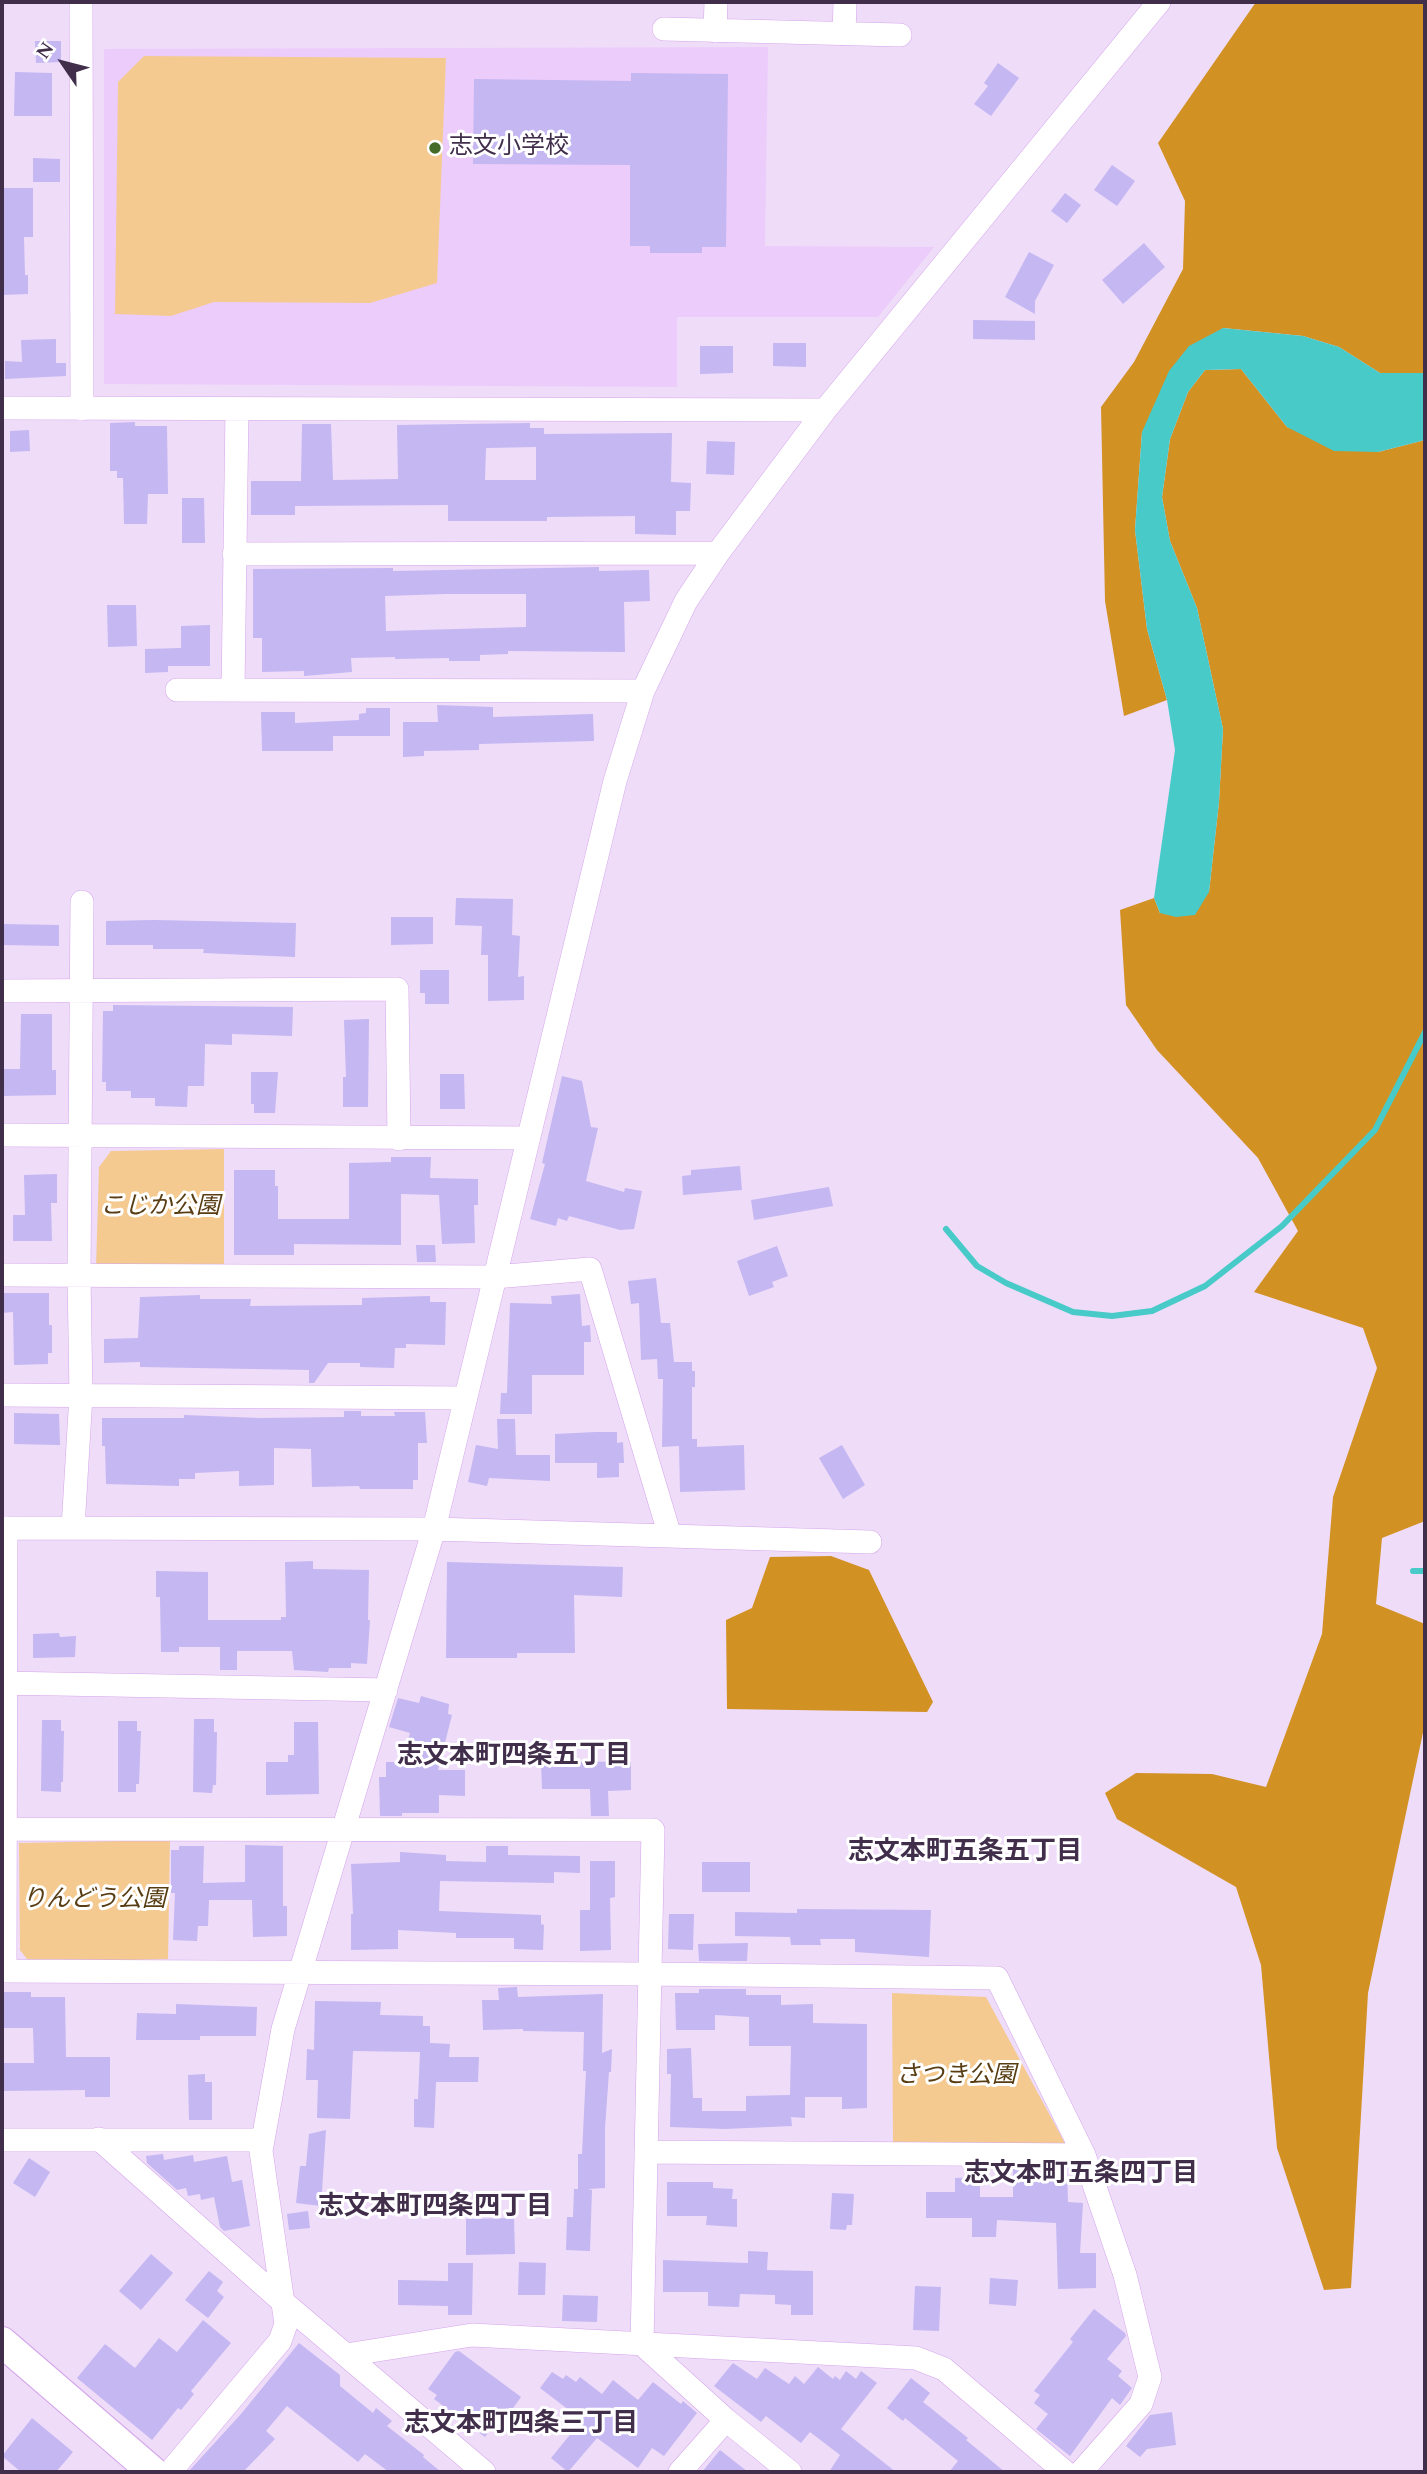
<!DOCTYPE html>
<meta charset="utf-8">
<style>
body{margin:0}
#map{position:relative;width:1427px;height:2474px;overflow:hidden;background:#efdcf9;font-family:Spectral,serif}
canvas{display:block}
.frame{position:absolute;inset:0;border:4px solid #412e4b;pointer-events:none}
.north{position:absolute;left:28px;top:28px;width:70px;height:70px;-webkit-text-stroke:5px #fff;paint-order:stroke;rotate:305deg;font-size:19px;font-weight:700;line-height:28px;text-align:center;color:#412e4b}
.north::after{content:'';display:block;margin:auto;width:24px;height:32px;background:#412e4b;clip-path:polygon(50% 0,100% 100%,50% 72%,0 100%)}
</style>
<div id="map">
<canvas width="1427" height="2474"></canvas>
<div class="frame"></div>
<div class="north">N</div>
</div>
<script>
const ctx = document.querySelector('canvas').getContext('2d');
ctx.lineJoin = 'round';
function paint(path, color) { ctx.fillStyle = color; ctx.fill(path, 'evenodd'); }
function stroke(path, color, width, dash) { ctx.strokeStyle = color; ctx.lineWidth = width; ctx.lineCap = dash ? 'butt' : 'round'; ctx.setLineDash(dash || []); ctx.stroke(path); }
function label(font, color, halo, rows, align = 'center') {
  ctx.font = font + ' Spectral,"Noto Sans JP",serif'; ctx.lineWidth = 6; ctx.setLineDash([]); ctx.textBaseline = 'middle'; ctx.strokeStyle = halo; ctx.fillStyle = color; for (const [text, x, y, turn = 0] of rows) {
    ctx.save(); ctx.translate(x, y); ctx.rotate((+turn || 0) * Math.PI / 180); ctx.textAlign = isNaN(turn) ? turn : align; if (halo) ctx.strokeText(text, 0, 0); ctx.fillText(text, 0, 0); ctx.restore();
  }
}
paint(new Path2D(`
 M768,47L765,246L934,247L878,317H677V387L104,384V49Z`), '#ecccfb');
paint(new Path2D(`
 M144,56L446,58L437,283L370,303L214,302L171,316L115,314L118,82Z
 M224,1149V1265L96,1267L99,1167L111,1151Z
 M170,1840L168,1959L30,1963L20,1950L19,1843Z
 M892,1993L986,1997L1066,2145L893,2142Z`), '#f5ca91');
paint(new Path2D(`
 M1256,2H1425V373H1380L1339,347L1303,336L1223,328L1142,432L1135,530L1147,629L1167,700L1124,716L1105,601L1101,407L1134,362L1183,269L1185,201L1158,143Z
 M1241,369L1287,427L1378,452L1425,440V1521L1382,1538L1376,1604L1425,1624V1723L1368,1993L1351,2288L1324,2290L1277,2148L1261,1965L1236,1887L1117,1819L1105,1793L1136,1773L1212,1774L1266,1787L1322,1634L1333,1497L1377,1368L1363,1328L1254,1292L1298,1231L1258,1158L1157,1050L1126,1005L1120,910L1154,898L1160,913L1209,892L1219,802L1223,729L1197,608L1170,541L1162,497L1170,439L1188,392L1205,370Z
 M831,1556L869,1570L933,1702L927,1712L727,1709L726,1620L752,1608L770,1557Z`), '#d29123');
paint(new Path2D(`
 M1223,328L1303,336L1339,347L1380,373H1425V440L1378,452L1334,451L1287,427L1241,369L1205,370L1188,392L1170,439L1162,497L1170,541L1197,608L1223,729L1219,802L1209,892L1195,915L1176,917L1160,913L1154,898L1175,750L1167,700L1147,629L1135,530L1142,432L1169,371L1189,346Z`), '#48cac9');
stroke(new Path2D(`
 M946,1229L977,1266L1006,1283L1073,1312L1112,1316L1152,1311L1205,1286L1282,1226L1375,1130L1425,1032
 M1413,1571H1425`), '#48cac9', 6);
paint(new Path2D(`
 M35,41H61V62L36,63Z
 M998,63L1019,78L991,116L974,104L988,86L984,83Z
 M15,72L52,73V116H14Z
 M631,73L728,74L726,247H702V253H650V246H630V165L473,164L474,79L631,81Z
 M33,158L60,159V182H33Z
 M1112,165L1135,181L1117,206L1094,190Z
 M2,188H33V237H24L25,275H28V294L2,295Z
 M1065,193L1081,205L1067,223L1051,211Z
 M1144,243L1165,267L1123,304L1102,280Z
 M1029,252L1054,265L1035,301V314L1005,297Z
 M973,320L1035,321V340L973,339Z
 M56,339V363H66V376L5,379V361L22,362L21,340Z
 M773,343H806V367L773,366Z
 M700,346H733V373L700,374Z
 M135,422V426H167L168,494H148L147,524H124L123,478H117V471H110V423Z
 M530,423V428H544V434L672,433L671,482L691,483L690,511H676V535L635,534V516L547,517V521H448V505L295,506V515H251V481H301L302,424H331L333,480L398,479L397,425ZM536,447V480H485L486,448Z
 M29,430L30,451L10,452V431Z
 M707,441L735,442L734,475L706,474Z
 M182,498H204L205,543H182Z
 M599,567V571L649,570L650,601L624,602L625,652L508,651V654L480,655V661H449V658L395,659V657L351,658L352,672L304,676V671L262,672V638H253V569L393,568V571ZM446,594H526V627L386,631L385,596Z
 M107,605H136L137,646L108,647Z
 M210,625V666H168V672L145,673V649L181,648V626Z
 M437,705L493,707V717L593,714L594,741L479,744V750L424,751V756L403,757V722H438Z
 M366,708H390V736H333V751H262L261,712H295V723L359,720V714L366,713Z
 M456,898L513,899L512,935L520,936L518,977L524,976V1000L488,1001V955H481L482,926L455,925Z
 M391,917H433V944L391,945Z
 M154,920L296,923L295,957L203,953L204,949H153V945H106V921Z
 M2,924L59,925V946L2,945Z
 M420,970H449V1004H425V993H420Z
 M113,1005L293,1007L292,1036L232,1034V1045L205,1044L204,1086H188L187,1107L155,1106V1098H131V1091H106V1082H102L103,1011H113Z
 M21,1014H52V1070H56V1095L2,1096V1069H20Z
 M369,1019L368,1107H343V1077H346L344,1020Z
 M251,1072H278L275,1113H254V1104H251Z
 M440,1074H464L465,1109H440Z
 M562,1076L582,1081L591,1127L598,1128L586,1181L624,1192L625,1188L642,1191L634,1229L620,1230L569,1216L567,1221L558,1218L556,1226L530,1219L545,1164L542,1163Z
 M391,1157H431L430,1178L478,1179V1205H474L475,1243L442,1244L439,1195L401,1194V1245L294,1244V1255H234V1170H275V1186H278V1219H349V1163L391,1162Z
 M740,1166L742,1190L683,1195L682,1176L691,1175V1170Z
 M57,1174V1203H51L52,1241H13V1215H25L24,1175Z
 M829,1187L833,1206L754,1220L751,1200Z
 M416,1245H435L436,1262H417Z
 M777,1246L788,1276L772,1282L774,1287L749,1296L737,1261Z
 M656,1278L661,1323H670L674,1362H692V1371H695V1387H692V1439H697V1447L744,1445L745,1490L680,1492L679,1446L662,1447L663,1379H658L657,1359L641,1360L639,1303L631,1304L628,1281Z
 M2,1293H49V1325H52V1353H48V1364L14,1365L13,1312L2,1313Z
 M580,1294L582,1326L590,1325L591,1342H584V1375H532V1414H500L501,1393H507L510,1303L552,1304L551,1296Z
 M200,1295V1299H251L250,1306L362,1305V1298L430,1296V1302H446L445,1345L406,1344V1348H395L394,1368L360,1367V1363H328L314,1383H309V1370L140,1367V1362L104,1363V1339L138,1338L140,1297Z
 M344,1411H361V1416H395L394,1412H425L427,1443H418V1480H413V1489H360L359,1486L312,1487L311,1449L274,1448V1485L239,1486V1471L195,1473V1479H179V1486L106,1484L105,1446H102V1418H184V1415L260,1418L344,1417Z
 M14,1413L59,1414L60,1445L14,1444Z
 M497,1419H515L516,1455H550V1481L489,1478L487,1486L468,1482L476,1445L498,1449Z
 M596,1432H617V1443L623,1442L624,1463H619V1477L597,1478V1463H555V1434Z
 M842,1445L865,1485L843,1499L819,1458Z
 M313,1561V1569L369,1570L368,1620H370L367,1664L351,1663V1668H329L328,1672L294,1670L292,1651H237V1670H220V1647H179V1652H161L160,1597H156V1571L208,1572V1620H281V1617H286L285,1562Z
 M447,1562L623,1567L622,1597L574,1595L575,1653H517V1658H446Z
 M59,1633L60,1637L76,1636L75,1657L33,1658V1634Z
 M421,1696L449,1704L448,1714L452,1715L438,1770H465V1796L439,1795V1813H402V1816H380L379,1777H386V1762H401L410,1733L389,1727L398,1698L419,1703Z
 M194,1719H214V1732H217L216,1785H213L212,1793L193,1792Z
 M42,1720H61V1731H64L63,1782H61V1792L41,1791Z
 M118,1721H137V1731H141L139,1784H136V1792H118Z
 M294,1722H318L319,1794L266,1795V1762H288V1755H294Z
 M541,1761L631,1762V1790L608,1791L609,1816H591L590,1789H542Z
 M245,1845L283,1846V1906H287V1936L253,1937L252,1900H209L208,1926H198L197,1941L173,1940L175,1893H171V1850H179V1846H204L203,1883L245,1882Z
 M486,1846H508V1855L580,1856V1873L554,1872V1883L440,1881L439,1911L541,1915V1924L544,1925L543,1950L514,1949V1938H456V1933L398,1930V1949L351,1950V1914H353L351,1864L400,1862V1852L446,1855V1861L486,1862Z
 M590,1861H615V1897L610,1898L611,1950L580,1951V1910H590Z
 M702,1862H750V1892H702Z
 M797,1909L931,1910L929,1957L855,1952V1939H820L821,1945H791L790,1937L735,1936V1912L797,1913Z
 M669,1914H694L693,1950L668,1949Z
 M748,1943L747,1961H699L698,1944Z
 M517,1987L518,1997L603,1994L602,2053L612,2049L611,2072H609L605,2128V2188L588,2189L592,2190L590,2251L566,2250L567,2217H573L574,2189H578V2154H582L586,2071H583L584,2032L523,2031V2029L483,2030L482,2000H499L498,1988Z
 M699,1989H746V1995H781V2005L813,2004V2023L867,2024V2108L842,2109V2097H805V2118L791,2117L792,2126L725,2129L670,2127L671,2074H667V2049L691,2048L693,2098H702V2111H746V2096L790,2095L791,2046H749V2017L715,2015V2030H676L675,1993H699Z
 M2,1992H31V1997H65L66,2057H110V2097H85V2090L2,2091V2063H34L33,2028H2Z
 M315,2001L381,2002L380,2015L423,2016V2026H430V2043L450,2044L449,2057H479L478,2082H436L434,2128L414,2127V2099H418L420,2052L353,2051L350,2119L317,2118L318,2080H306L307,2049L314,2050Z
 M176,2004L257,2007L256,2036H200V2040H136L137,2013L176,2014Z
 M205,2074V2082H212V2120H189L188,2075Z
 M326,2130L321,2206L296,2203L300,2166H306L309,2134Z
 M163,2154L164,2160L193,2155L194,2162L227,2156L232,2182L242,2180L250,2226L224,2231L220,2227L214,2197L201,2200L200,2194L188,2196L186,2188L177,2190L147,2163L146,2156Z
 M29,2158L50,2172L35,2197L13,2183Z
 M1013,2169H1030V2172H1067L1068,2202L1083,2203L1080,2253H1096V2288L1058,2289L1056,2223L997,2220L996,2237H972V2218H926V2192H955V2178L980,2177V2197H1013Z
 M667,2182H713V2188L733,2189L732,2199H737V2227L706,2225L707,2216H667Z
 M832,2193L854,2194L852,2225H847L846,2230L830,2229Z
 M308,2211L310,2228L289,2230L287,2214Z
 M514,2218L515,2254L466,2255V2219Z
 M748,2251L768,2252L767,2270L813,2271V2315H791V2305L775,2304V2295L740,2294L739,2307L708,2306V2292H663V2260L748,2263Z
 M151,2254L173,2273L141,2310L119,2291Z
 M519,2262L546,2263L545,2295H518Z
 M448,2263H473L472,2315H448V2306L398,2305V2280L448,2281Z
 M209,2271L223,2282L217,2291L224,2297L208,2318L185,2300Z
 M990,2278L1018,2280L1016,2306L989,2304Z
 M915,2286L941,2287L939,2331L913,2330Z
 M563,2295L598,2296L597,2322L562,2321Z
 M1094,2309L1125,2333L1126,2336L1107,2359L1122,2371L1118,2376L1132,2388L1120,2405L1112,2398L1070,2456L1036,2429L1048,2414L1034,2403L1040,2395L1034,2391L1073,2342L1070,2339Z
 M203,2320L231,2343L191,2391L194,2394L181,2410L178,2408L152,2440L77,2378L105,2344L135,2368L159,2338L177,2352Z
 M299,2343L340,2375V2386L373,2413L376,2408L392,2421L387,2426L424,2455L423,2457L441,2472H389L365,2454L358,2462L287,2406L266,2431L275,2439L243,2472H188L241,2414Z
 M459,2351L521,2397L511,2411L506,2408L485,2437L434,2399L437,2395L428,2389L455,2352Z
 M733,2363L757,2379L765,2368L789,2384L795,2376L804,2384L818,2367L833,2379L835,2376L840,2380L846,2371L856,2379L861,2371L877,2383L841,2429L896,2472H829L840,2455L810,2432L801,2443L766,2416L761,2422L714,2386Z
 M552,2372L563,2379L566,2375L576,2382L580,2377L602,2394L613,2380L638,2400L653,2382L681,2404L683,2401L697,2413L664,2456L652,2448L638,2468L597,2438L568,2472L551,2458L582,2420L540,2388Z
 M911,2378L930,2393L923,2402L968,2438L966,2440L1005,2472H949L958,2461L905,2418L903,2421L887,2408Z
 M1172,2412L1176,2445L1147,2449L1140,2457L1126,2446L1150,2415Z
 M32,2418L73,2452L56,2472H21L2,2456Z
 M720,2450L748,2472H702Z`), '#c4b7f2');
const minor = new Path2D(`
 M81,2L82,409
 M664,29L900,35
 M715,31L716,2
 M844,34L845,2
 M2,408L825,410
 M234,554L718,553
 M177,690L643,691
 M233,690L237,410
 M2,991L397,989L399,1139
 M2,1135L528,1138
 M2,1275L494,1277L590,1269L670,1536
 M2,1395L465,1398
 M2,1528L434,1529L870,1542
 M73,1528L81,1395L79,1276L82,902
 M2,1683L386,1690
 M2,1829L653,1830L642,2344L726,2420L790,2472
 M2,1971L650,1974L997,1978L1084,2155L1125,2275L1150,2377L1141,2404L1081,2472
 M5,1971L6,1528
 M99,2139L283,2302L484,2472
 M2,2140H263
 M646,2152L1084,2155
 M346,2355L472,2335L916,2358L944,2369L1065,2472
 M170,2472L280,2341L286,2324L261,2151L283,2029L434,1529L615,781L643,691L686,601L718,553L825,410L1159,2
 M680,2472L726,2420`);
const major = new Path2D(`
 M2,2342L153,2472`);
stroke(minor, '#d4a5eb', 24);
stroke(major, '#d4a5eb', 32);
stroke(minor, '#fff', 23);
stroke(major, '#fff', 30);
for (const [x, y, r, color] of [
 [435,148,7,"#446c28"]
]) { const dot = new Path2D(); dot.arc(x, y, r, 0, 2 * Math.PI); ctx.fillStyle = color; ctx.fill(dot); stroke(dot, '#fff', 2.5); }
label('24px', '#412e4b', '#fff', [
 ["志文小学校",449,148]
], 'left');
label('italic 24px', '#583d13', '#fff', [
 ["こじか公園",160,1208],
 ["りんどう公園",94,1901],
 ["さつき公園",956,2077]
]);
label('bold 26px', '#412e4b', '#fff', [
 ["志文本町四条五丁目",514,1758],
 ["志文本町五条五丁目",965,1854],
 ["志文本町五条四丁目",1081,2176],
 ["志文本町四条四丁目",435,2209],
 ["志文本町四条三丁目",521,2426]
]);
</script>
